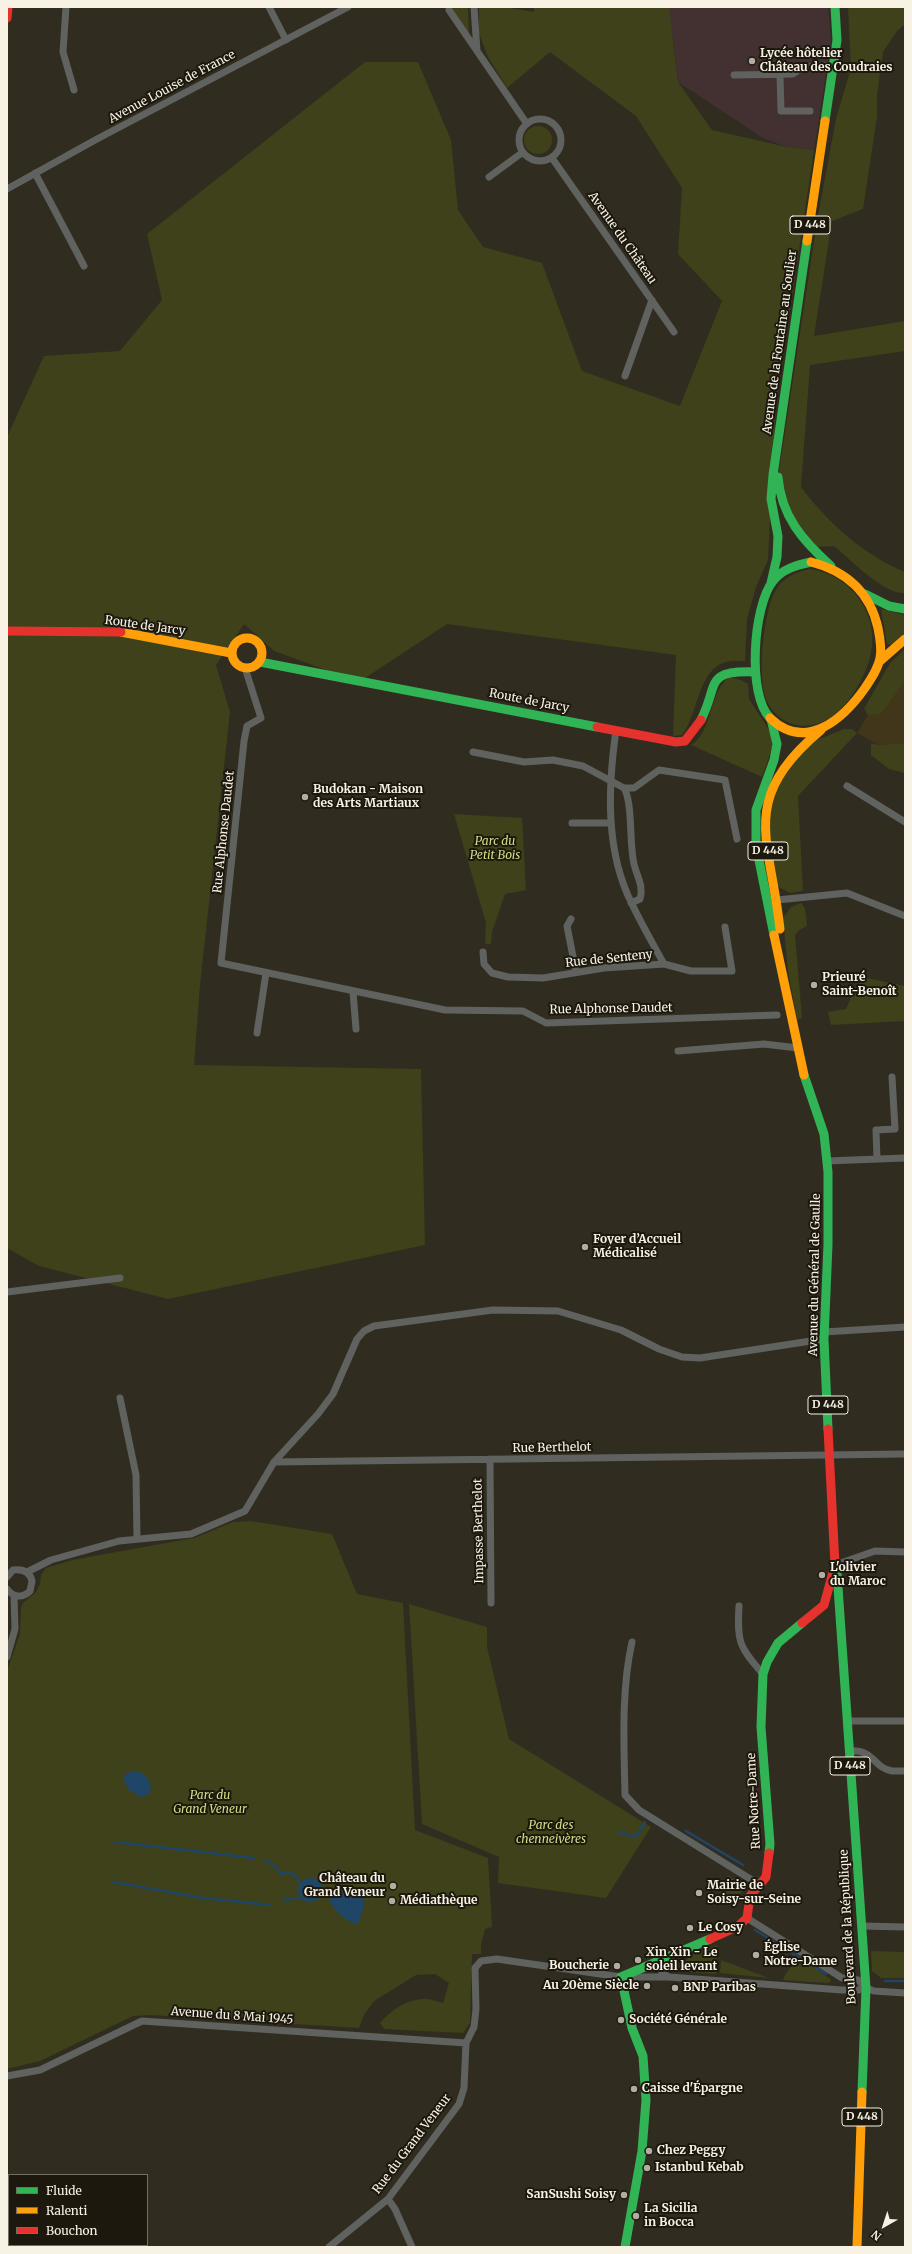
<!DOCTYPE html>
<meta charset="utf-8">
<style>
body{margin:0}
#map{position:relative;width:912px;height:2254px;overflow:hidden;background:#312c20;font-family:Merriweather,serif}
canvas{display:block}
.frame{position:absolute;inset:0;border:8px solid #f8f2e4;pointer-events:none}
.legend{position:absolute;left:8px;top:2174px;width:140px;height:72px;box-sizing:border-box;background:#1c180e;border:1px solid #746f64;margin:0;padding:5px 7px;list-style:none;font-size:12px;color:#f8f2e4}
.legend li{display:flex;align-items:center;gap:8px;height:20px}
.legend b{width:20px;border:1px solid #746f64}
.north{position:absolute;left:864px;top:2206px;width:40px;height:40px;-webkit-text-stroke:3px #1c180e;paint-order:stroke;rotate:219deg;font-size:11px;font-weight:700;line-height:16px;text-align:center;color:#f8f2e4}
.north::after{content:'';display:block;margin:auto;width:14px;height:18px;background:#f8f2e4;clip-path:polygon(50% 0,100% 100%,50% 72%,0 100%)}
</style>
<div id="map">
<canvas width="912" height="2254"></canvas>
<div class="frame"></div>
<ul class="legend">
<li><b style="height:5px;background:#30b455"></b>Fluide</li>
<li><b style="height:5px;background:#ff9f0a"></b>Ralenti</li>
<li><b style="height:5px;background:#e5322d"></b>Bouchon</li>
</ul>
<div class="north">N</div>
</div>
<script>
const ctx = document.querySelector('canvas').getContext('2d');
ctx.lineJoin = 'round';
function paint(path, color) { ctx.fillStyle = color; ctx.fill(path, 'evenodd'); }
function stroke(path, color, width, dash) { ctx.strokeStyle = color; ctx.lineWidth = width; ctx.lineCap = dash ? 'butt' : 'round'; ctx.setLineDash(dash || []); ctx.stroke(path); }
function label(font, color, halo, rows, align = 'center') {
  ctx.font = font + ' Merriweather,serif'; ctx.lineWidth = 4; ctx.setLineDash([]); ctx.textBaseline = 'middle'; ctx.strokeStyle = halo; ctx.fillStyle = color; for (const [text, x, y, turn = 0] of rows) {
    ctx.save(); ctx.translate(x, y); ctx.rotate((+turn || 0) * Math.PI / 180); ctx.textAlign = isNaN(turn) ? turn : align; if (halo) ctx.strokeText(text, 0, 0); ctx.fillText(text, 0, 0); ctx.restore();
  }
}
paint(new Path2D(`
 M905,674V743L879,745L857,733L880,696Z`), '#41361a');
paint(new Path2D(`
 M624,7H828L831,41L814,150L787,147L763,138L678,82L673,37Z`), '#433131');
paint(new Path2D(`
 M450,7H468L469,34Z
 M479,7H504L534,12V7H669L678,82L712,130L787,147L814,150L776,404L768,560L756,587L747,619L745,661C740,661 732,660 726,662C698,669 698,715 682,735L673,736L676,655L447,624L359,682L274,651L244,624L216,665L230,712L200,985L194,1065L421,1069L425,1245L168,1299L39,1266L7,1248V437L44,356L120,351L162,300L147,234L365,62H418L451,140L458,210L483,247L542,263L582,371L680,406L722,301L678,254L682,188L636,116L550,52L507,88L488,57L479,33Z
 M848,7H905V24L897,31L883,52L877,95V117L863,209L832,221L814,336L905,321V351L810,365L801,487C828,523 864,555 905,572V593C884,595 850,559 834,546L818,547L790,519L779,471L818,215L836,119L851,68Z
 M524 140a14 14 0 1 1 28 0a14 14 0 1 1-28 0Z
 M810,569C853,575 883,618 869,661C859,692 831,735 793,724C782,721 773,713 768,703C756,681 763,609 777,588C785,576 797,572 810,569Z
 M881,609L905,615V633L891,645L887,644Z
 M905,649V681L883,711L879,714L868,715L864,709L890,663Z
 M729,677L741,680L748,684L749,699L771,733L773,745L762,777L691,745C714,730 708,693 729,677Z
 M844,729H852L857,733L798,796L803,891L790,893L775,885L765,832L773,789L785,768L817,740Z
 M871,743L879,745L905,743V773L889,769L871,755Z
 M454,814L522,818L526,890L505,894L492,932L491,944H485L486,923Z
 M801,903L805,908L807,926L799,930L795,935L802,1018L797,1020L788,971L783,918L791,907Z
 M866,978L905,986V1021L831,1025L828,1012L846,1009L856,986Z
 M251,1521L332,1534L357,1594L403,1603L415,1830L488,1858L492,1927L485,1929L481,1945V1954H472L470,2023L463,2033L384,2029L380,2023C392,2009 409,1998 427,1999C432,1999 438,2002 443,2003L449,1983L435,1974L416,1975L374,2001L364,2015L359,2028L151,2015L133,2016L40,2061L7,2069V1671L20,1634L21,1608L23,1603L36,1592L40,1584L41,1575L46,1568L72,1560L194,1538L233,1522Z
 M409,1604L487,1627V1647L509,1739L651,1827L606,1898L498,1883L499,1857L422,1824Z
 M728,1875L742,1884L743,1891L733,1902L720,1893L728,1881L726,1879Z
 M717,1945L716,1974L676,1971L675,1965L687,1960L689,1956Z
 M871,1951L905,1952V1978H881L872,1971Z
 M794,1953L830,1979L831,1981L829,1983L783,1980L786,1973L792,1966L791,1959Z
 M721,1960L769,1978L720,1973Z`), '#3e4119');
paint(new Path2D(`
 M137,1771C149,1777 152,1781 150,1794L141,1797L129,1790L123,1779L127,1773Z
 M298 1890a12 12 0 1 1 24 0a12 12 0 1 1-24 0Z
 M342,1887C371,1894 367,1902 357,1925C341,1918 332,1909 326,1892Z`), '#1f4666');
stroke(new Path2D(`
 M686,1831L743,1865
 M618,1832L636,1837L645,1822
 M115,1842L254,1858
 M264,1860L274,1865L281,1874L287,1872L294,1874L299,1883
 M113,1882L203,1898L271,1905
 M321,1895L328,1896
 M283,1900L300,1898
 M755,1930L826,1974
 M885,1981H905`), '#1f4666', 2.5);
stroke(new Path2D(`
 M66,7L63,52L74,90
 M269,7L286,40
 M474,7L477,51L527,124
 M449,10L477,51
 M734,75L793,74L803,67L833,65
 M780,75L781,111H810
 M519 140a21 21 0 1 1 42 0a21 21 0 1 1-42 0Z
 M552,158L674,332
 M35,173L84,266
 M489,177L523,152
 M7,189L97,139L348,7
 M625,376L652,300
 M245,668L261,718L247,726L244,741L221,963L445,1010L523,1011L546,1023L777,1015
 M616,730C608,787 605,851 632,904C642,925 653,944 664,964
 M473,752L524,762L553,760L583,766L624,788H634L659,770L725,780L737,839
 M847,786L905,822
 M624,788C633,803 629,843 634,864C637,877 644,886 640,899L631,903
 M572,823H611
 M777,900L847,893L905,916
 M571,919L567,926L576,972
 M483,952L484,964L492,973L508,977L543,978L604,968L664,964L691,971H732L725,927
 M353,992L356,1029
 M257,1033L266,973
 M678,1051L764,1044L798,1048
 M877,1159L876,1130L895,1129L892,1077
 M827,1161L905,1158
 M7,1292L120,1278
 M824,1332L905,1327
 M120,1398L136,1475L137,1538
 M490,1459L491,1603
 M274,1462L905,1454
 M835,1565L875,1551L905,1552
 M27,1572L51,1560L119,1541L191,1534L245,1511L274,1462L318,1414L333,1394L357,1339L364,1331L374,1326L493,1310L558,1311L621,1330L659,1349L682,1357L700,1358L824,1339
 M7,1577L13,1570C23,1569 30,1572 32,1581L30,1591C22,1599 13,1597 7,1589
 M739,1606C737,1642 739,1647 763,1674
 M632,1642C621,1691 624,1745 625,1795L639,1810L760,1885
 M7,1657L15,1629L14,1596
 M848,1721H905
 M849,1751C875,1749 873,1768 892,1771C896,1771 901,1771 905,1771
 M747,1918L842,1978L858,1980L866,1988L874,1991L905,1993
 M862,1926L905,1927
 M663,1959L661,1965L662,1973L669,1977
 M7,2076L40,2070L142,2021L466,2043
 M388,2199L395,2209L412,2247
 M329,2247L388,2199L459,2104L464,2088L466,2043L474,2027L476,2009L475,1968L481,1961L497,1959L621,1977H669L842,1990H858L866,1988`), '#5f625f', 7);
stroke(new Path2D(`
 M825,121L837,40L835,7
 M778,477C781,516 803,541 831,566
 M771,583L777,557L778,536L771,499L773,475L807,241
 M865,594L889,606L905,609
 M260,662L597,727
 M770,718C747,695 753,606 773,581C782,569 797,565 811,562
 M771,719L777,744L774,760L756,810V845L774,935
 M701,720C719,684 704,670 755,672
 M804,1075L824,1134L828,1172V1245L824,1339L828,1429
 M837,1573L866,1988L862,2092
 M769,1853L770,1844L761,1727L763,1674L767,1662L778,1643L802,1623
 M625,2247L642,2151L646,2100L643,2056L632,2028L621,1977L710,1939`), '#30b455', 9);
stroke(new Path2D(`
 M807,241L825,121
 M121,632L231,653
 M232 653a15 15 0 1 1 30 0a15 15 0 1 1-30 0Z
 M880,661L905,639
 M770,718C806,753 844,718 865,688C871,679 878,669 880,658C882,649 880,638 878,628C870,592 846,571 811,562
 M780,929C770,837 738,800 821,730
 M774,935L804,1075
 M857,2247L862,2092`), '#ff9f0a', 9);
stroke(new Path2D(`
 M7,18L8,7
 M7,631L121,632
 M597,727L676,742L685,741L701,720
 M802,1623L824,1605L835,1565L828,1429
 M710,1939L737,1927L747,1918L750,1896L766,1877L769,1853`), '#e5322d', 9);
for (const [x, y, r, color] of [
 [752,61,4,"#b2ad9f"],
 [305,797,4,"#b2ad9f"],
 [814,985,4,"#b2ad9f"],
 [585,1247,4,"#b2ad9f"],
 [822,1575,4,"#b2ad9f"],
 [393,1886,4,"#b2ad9f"],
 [699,1893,4,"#b2ad9f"],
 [392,1901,4,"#b2ad9f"],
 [690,1928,4,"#b2ad9f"],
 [756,1955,4,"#b2ad9f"],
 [638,1960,4,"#b2ad9f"],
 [617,1966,4,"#b2ad9f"],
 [647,1986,4,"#b2ad9f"],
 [675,1988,4,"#b2ad9f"],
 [621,2020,4,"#b2ad9f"],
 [634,2089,4,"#b2ad9f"],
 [649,2151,4,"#b2ad9f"],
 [647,2168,4,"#b2ad9f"],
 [624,2195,4,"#b2ad9f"],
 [636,2216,4,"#b2ad9f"]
]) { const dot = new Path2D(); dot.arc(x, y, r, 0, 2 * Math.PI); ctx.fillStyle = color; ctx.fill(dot); stroke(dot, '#1c180e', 1.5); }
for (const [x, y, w] of [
 [810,225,40],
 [768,851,40],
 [828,1405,40],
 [850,1766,40],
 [862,2117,40]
]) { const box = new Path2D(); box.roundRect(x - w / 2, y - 9, w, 18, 3); ctx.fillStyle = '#1c180e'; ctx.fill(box); stroke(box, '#f8f2e4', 1); }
label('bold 11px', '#f8f2e4', null, [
 ["D 448",810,225],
 ["D 448",768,851],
 ["D 448",828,1405],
 ["D 448",850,1766],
 ["D 448",862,2117]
]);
label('bold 12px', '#f8f2e4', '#1c180e', [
 ["Lycée hôtelier",760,54],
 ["Château des Coudraies",760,68],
 ["Budokan - Maison",313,790],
 ["des Arts Martiaux",313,804],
 ["Prieuré",822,978],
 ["Saint-Benoît",822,992],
 ["Foyer d’Accueil",593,1240],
 ["Médicalisé",593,1254],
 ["L'olivier",830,1568],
 ["du Maroc",830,1582],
 ["Château du",385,1879,"right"],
 ["Grand Veneur",385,1893,"right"],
 ["Mairie de",707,1886],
 ["Soisy-sur-Seine",707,1900],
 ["Médiathèque",400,1901],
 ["Le Cosy",698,1928],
 ["Église",764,1948],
 ["Notre-Dame",764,1962],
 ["Xin Xin - Le",646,1953],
 ["soleil levant",646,1967],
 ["Boucherie",609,1966,"right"],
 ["Au 20ème Siècle",639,1986,"right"],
 ["BNP Paribas",683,1988],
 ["Société Générale",629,2020],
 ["Caisse d'Épargne",642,2089],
 ["Chez Peggy",657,2151],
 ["Istanbul Kebab",655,2168],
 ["SanSushi Soisy",616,2195,"right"],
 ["La Sicilia",644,2209],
 ["in Bocca",644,2223]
], 'left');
label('12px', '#f8f2e4', '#1c180e', [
 ["Avenue Louise de France",172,87,-28],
 ["Avenue du Château",622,238,55],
 ["Avenue de la Fontaine au Soulier",780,342,-82],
 ["Route de Jarcy",145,626,8],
 ["Route de Jarcy",529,701,11],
 ["Rue Alphonse Daudet",224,832,-84],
 ["Rue de Senteny",609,959,-6],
 ["Rue Alphonse Daudet",611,1009,-1],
 ["Avenue du Général de Gaulle",815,1275,-89],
 ["Rue Berthelot",552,1448,-1],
 ["Impasse Berthelot",479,1531,-91],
 ["Rue Notre-Dame",754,1801,-93],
 ["Boulevard de la République",848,1927,-93],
 ["Avenue du 8 Mai 1945",232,2016,4],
 ["Rue du Grand Veneur",412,2144,-53]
]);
label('italic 12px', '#d3dc87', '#1c180e', [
 ["Parc du",495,842],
 ["Petit Bois",495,856],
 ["Parc du",210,1796],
 ["Grand Veneur",210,1810],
 ["Parc des",551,1826],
 ["chenneivères",551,1840]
]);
</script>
